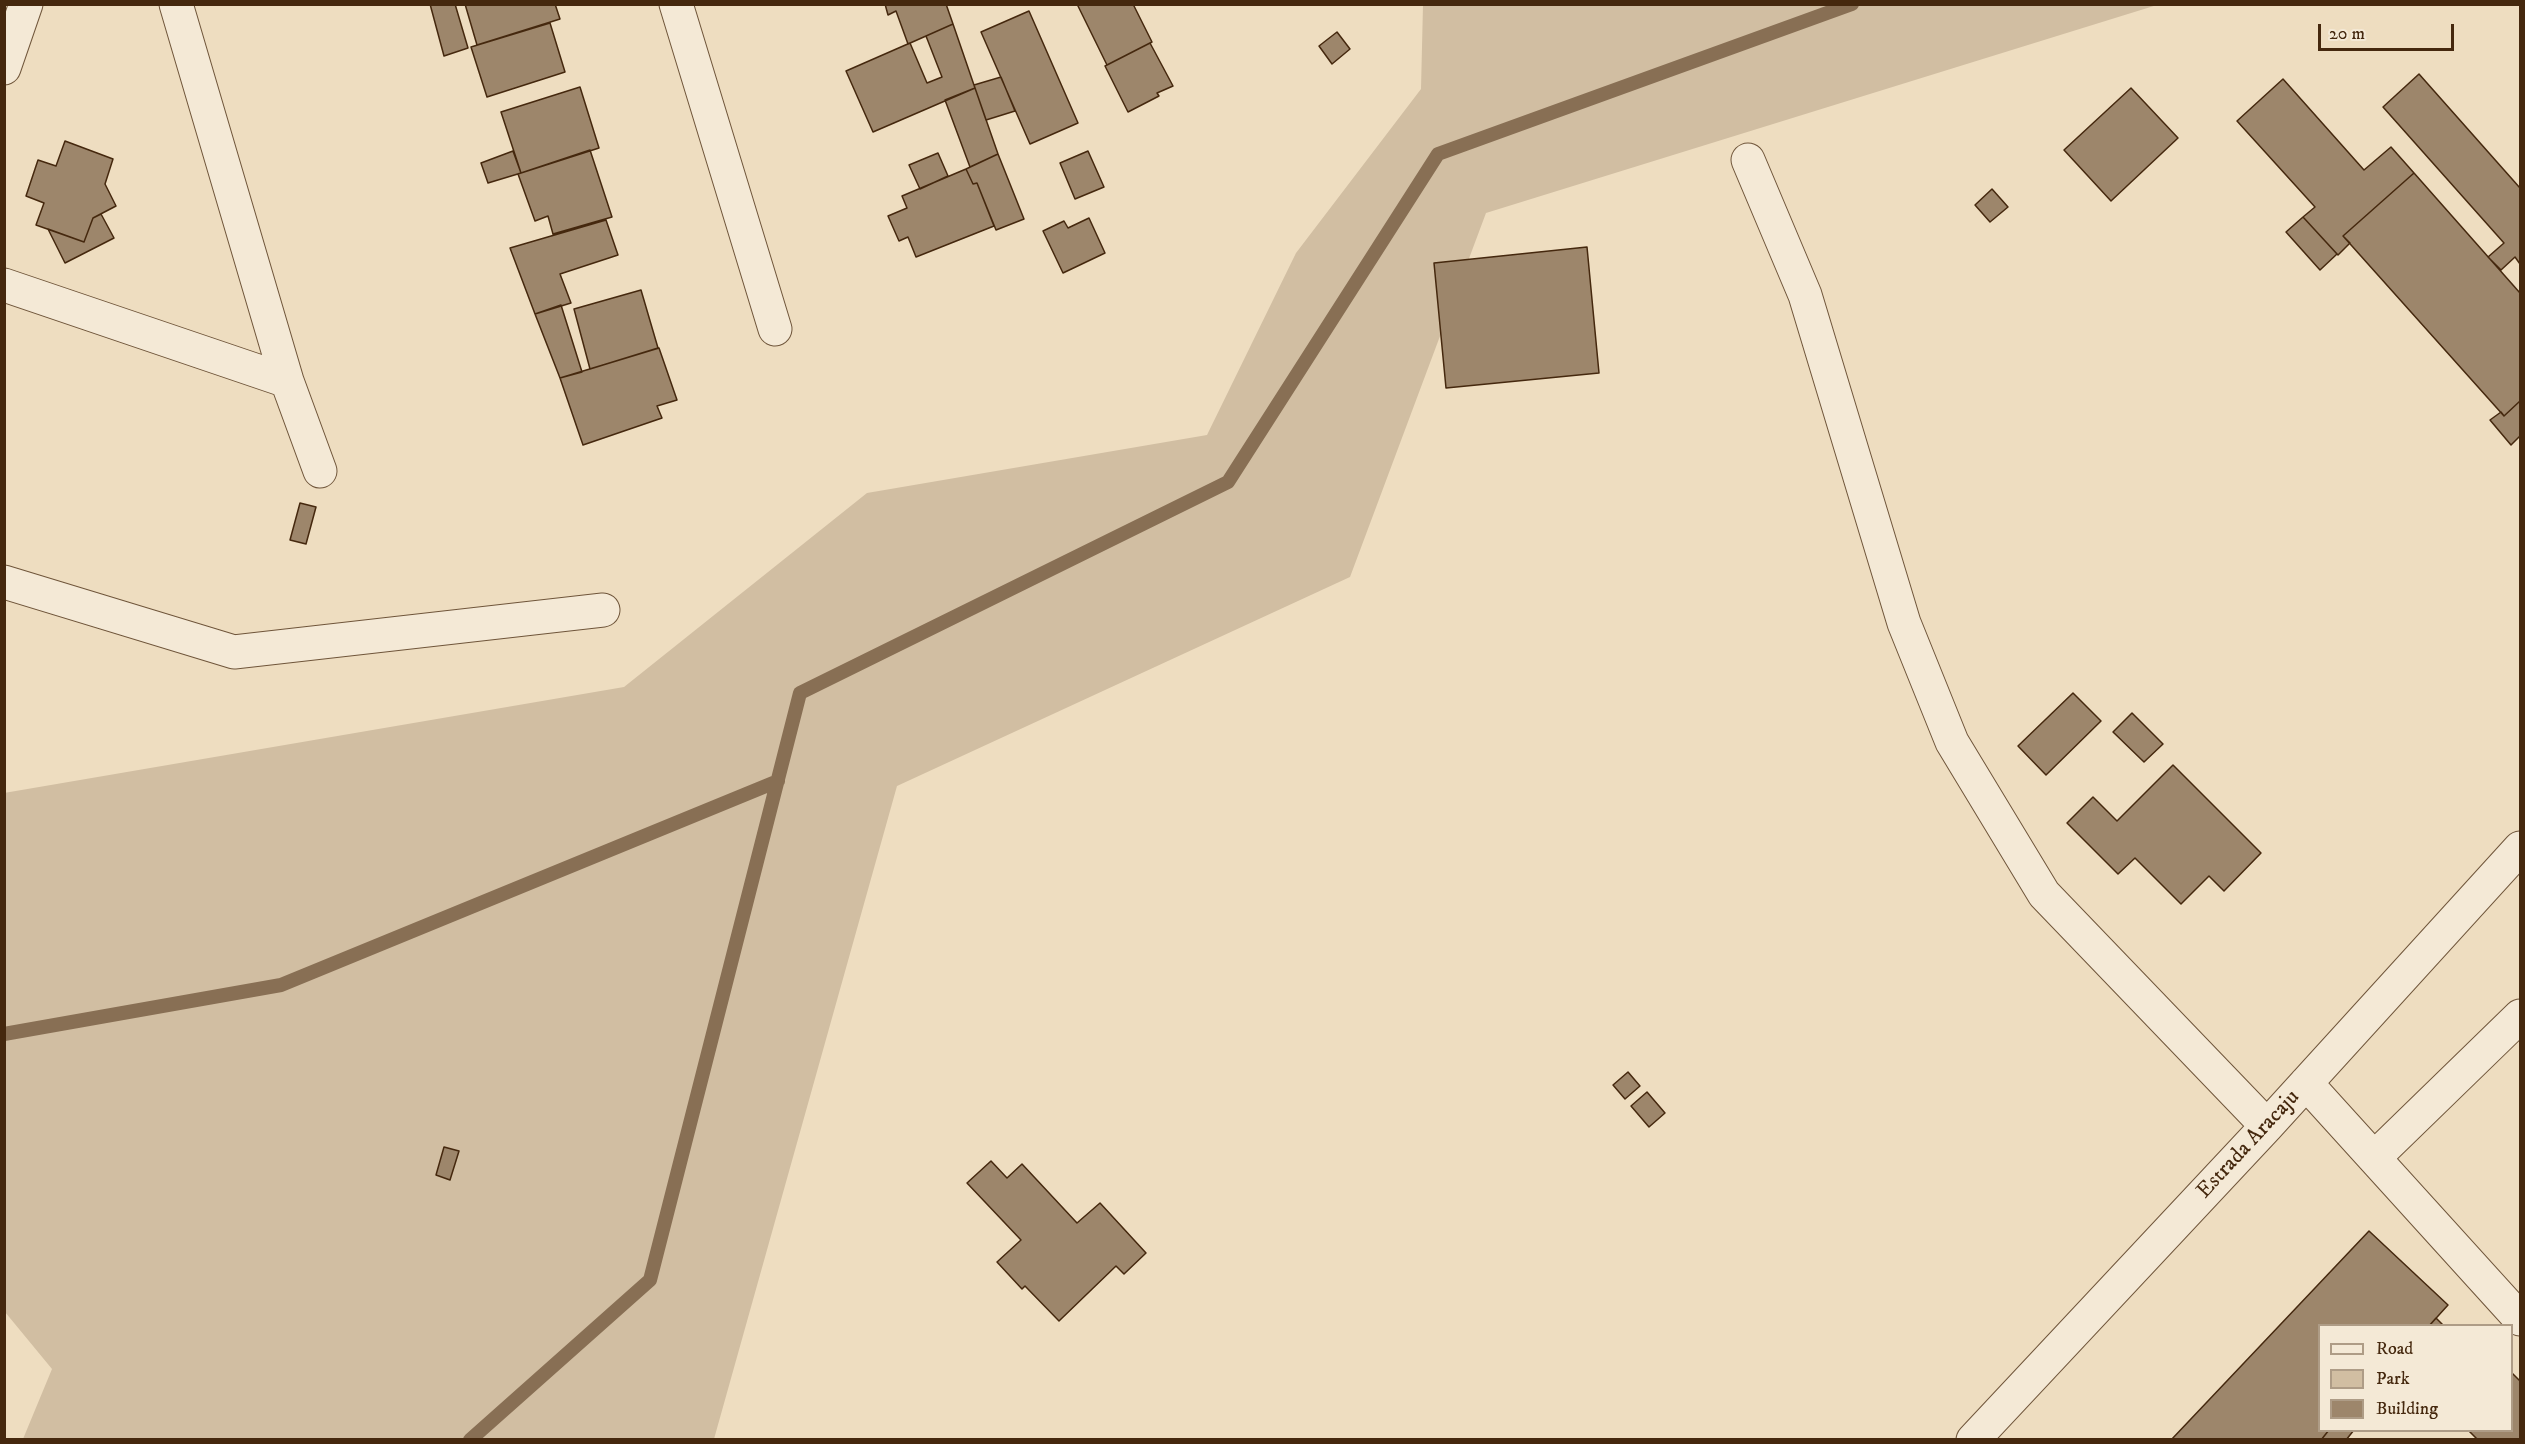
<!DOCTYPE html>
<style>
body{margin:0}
#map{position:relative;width:2525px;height:1444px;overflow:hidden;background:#eeddc0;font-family:"IM FELL DW Pica",serif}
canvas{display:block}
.frame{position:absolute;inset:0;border:6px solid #45280e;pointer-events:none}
.legend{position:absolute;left:2318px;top:1324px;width:195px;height:108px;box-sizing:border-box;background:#f4e9d6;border:2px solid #ae9c86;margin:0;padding:8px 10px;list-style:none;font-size:18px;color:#45280e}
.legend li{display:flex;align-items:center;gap:12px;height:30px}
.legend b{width:30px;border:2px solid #ae9c86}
.scale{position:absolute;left:2318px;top:24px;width:136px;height:27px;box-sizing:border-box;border:3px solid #45280e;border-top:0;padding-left:8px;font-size:18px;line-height:21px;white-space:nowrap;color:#45280e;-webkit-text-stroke:4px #f4e9d6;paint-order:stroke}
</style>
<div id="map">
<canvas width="2525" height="1444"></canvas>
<div class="frame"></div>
<ul class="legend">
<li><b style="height:8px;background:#f4e9d6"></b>Road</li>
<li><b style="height:16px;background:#d1bea2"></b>Park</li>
<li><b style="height:16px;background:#9d866b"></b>Building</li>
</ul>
<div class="scale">20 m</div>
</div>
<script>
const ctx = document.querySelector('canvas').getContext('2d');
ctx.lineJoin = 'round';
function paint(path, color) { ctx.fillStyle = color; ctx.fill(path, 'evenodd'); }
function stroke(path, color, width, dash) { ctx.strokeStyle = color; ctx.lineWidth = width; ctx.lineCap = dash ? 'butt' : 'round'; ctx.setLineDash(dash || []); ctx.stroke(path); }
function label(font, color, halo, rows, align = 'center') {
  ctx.font = font + ' "IM FELL DW Pica",serif'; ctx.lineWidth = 4.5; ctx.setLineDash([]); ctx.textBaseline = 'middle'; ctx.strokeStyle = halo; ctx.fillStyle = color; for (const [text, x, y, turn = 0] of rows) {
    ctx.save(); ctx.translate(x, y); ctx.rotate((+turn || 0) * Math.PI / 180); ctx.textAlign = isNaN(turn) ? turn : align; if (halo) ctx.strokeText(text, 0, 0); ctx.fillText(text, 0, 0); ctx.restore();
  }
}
paint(new Path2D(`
 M1423,5H2157L1486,213L1350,577L897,786L714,1439H23L52,1369L5,1312L4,793L624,687L867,493L1207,435L1296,253L1421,89Z`), '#d1bea2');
stroke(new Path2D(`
 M4,1034L281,985L778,781
 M470,1440L650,1280L800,693L1228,482L1438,154L1852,4`), '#886f54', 14);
const building = new Path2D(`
 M430,4H455L468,48L444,56Z
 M465,4H555L560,19L477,45Z
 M885,4H946L953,24L908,44L896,11L888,15Z
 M1077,4H1133L1152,42L1107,65Z
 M1029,11L1078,123L1030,144L981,32Z
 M550,23L565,72L487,97L471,47Z
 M953,24L975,88L873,132L846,71L910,43L927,83L942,77L926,36Z
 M1337,32L1350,49L1332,64L1319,46Z
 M1150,43L1173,86L1157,93L1159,96L1128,112L1105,66Z
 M2419,74L2520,188V264L2515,257L2501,270L2488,257L2504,243L2383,107Z
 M1001,77L1015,111L986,120L974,85Z
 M2283,79L2364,170L2391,147L2414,173L2343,236L2350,243L2338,255L2303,217L2315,207L2237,121Z
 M580,87L599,148L521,173L501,112Z
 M975,88L998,154L970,167L945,100Z
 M2131,88L2178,138L2111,201L2064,150Z
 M65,141L113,159L105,184L116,206L93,218L84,242L36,225L44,203L26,196L38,160L56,166Z
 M590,150L612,217L553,234L548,216L535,221L518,174Z
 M513,151L521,173L488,183L481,163Z
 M1088,151L1104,187L1075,199L1060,163Z
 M938,153L948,176L920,189L909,165Z
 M998,154L1024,219L996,230L977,183L973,184L966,169Z
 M966,169L973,184L977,183L994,226L916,257L908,237L899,241L888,216L907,208L902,196Z
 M2414,173L2520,293V401L2504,416L2343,236Z
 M1992,189L2008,207L1990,222L1975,205Z
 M101,214L114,238L65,263L48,229L84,242L93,218Z
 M2303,217L2337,254L2320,270L2286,232Z
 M1089,218L1105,253L1063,273L1043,231L1064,221L1068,228Z
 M606,220L618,255L560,274L571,303L535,314L510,248Z
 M1587,247L1599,373L1446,388L1434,263Z
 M641,290L658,348L590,369L574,309Z
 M561,305L582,372L560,378L535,314Z
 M659,348L677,400L657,406L662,418L583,445L560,378Z
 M2520,401V436L2511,445L2490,420L2501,412L2504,416Z
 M300,503L316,507L306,544L290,540Z
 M2073,693L2101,721L2046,775L2018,746Z
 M2132,713L2163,744L2144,762L2113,732Z
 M2173,765L2261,853L2224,891L2209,876L2181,904L2135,858L2118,874L2067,823L2093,797L2117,821Z
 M1628,1072L1640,1086L1625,1099L1613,1085Z
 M1647,1092L1665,1113L1649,1127L1631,1106Z
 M444,1147L459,1151L450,1180L436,1175Z
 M991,1161L1007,1178L1022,1164L1077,1223L1100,1203L1146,1253L1124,1274L1116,1266L1059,1321L1025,1286L1022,1289L997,1262L1021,1240L967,1183Z
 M2369,1231L2448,1305L2429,1326H2320V1430H2329L2321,1440H2171Z
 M2436,1318L2444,1326H2429Z
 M2512,1373L2520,1381V1440H2478L2468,1430H2512Z
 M2329,1430H2354L2346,1440H2321Z`);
paint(building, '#9d866b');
stroke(building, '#45280e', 1.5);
const minor = new Path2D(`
 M176,4L287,381L320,471
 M676,4L775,329
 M4,68L26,4
 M1748,160L1805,295L1904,623L1952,742L2044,894L2267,1126
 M4,285L287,381
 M4,582L234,652L603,610
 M2306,1083L2520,1319
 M2374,1158L2520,1016
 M1973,1440L2267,1126L2520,848`);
stroke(minor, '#6f553a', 35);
stroke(minor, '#f4e9d6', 33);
label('22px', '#45280e', '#f4e9d6', [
 ["Estrada Aracaju",2249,1145,-47]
]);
</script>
